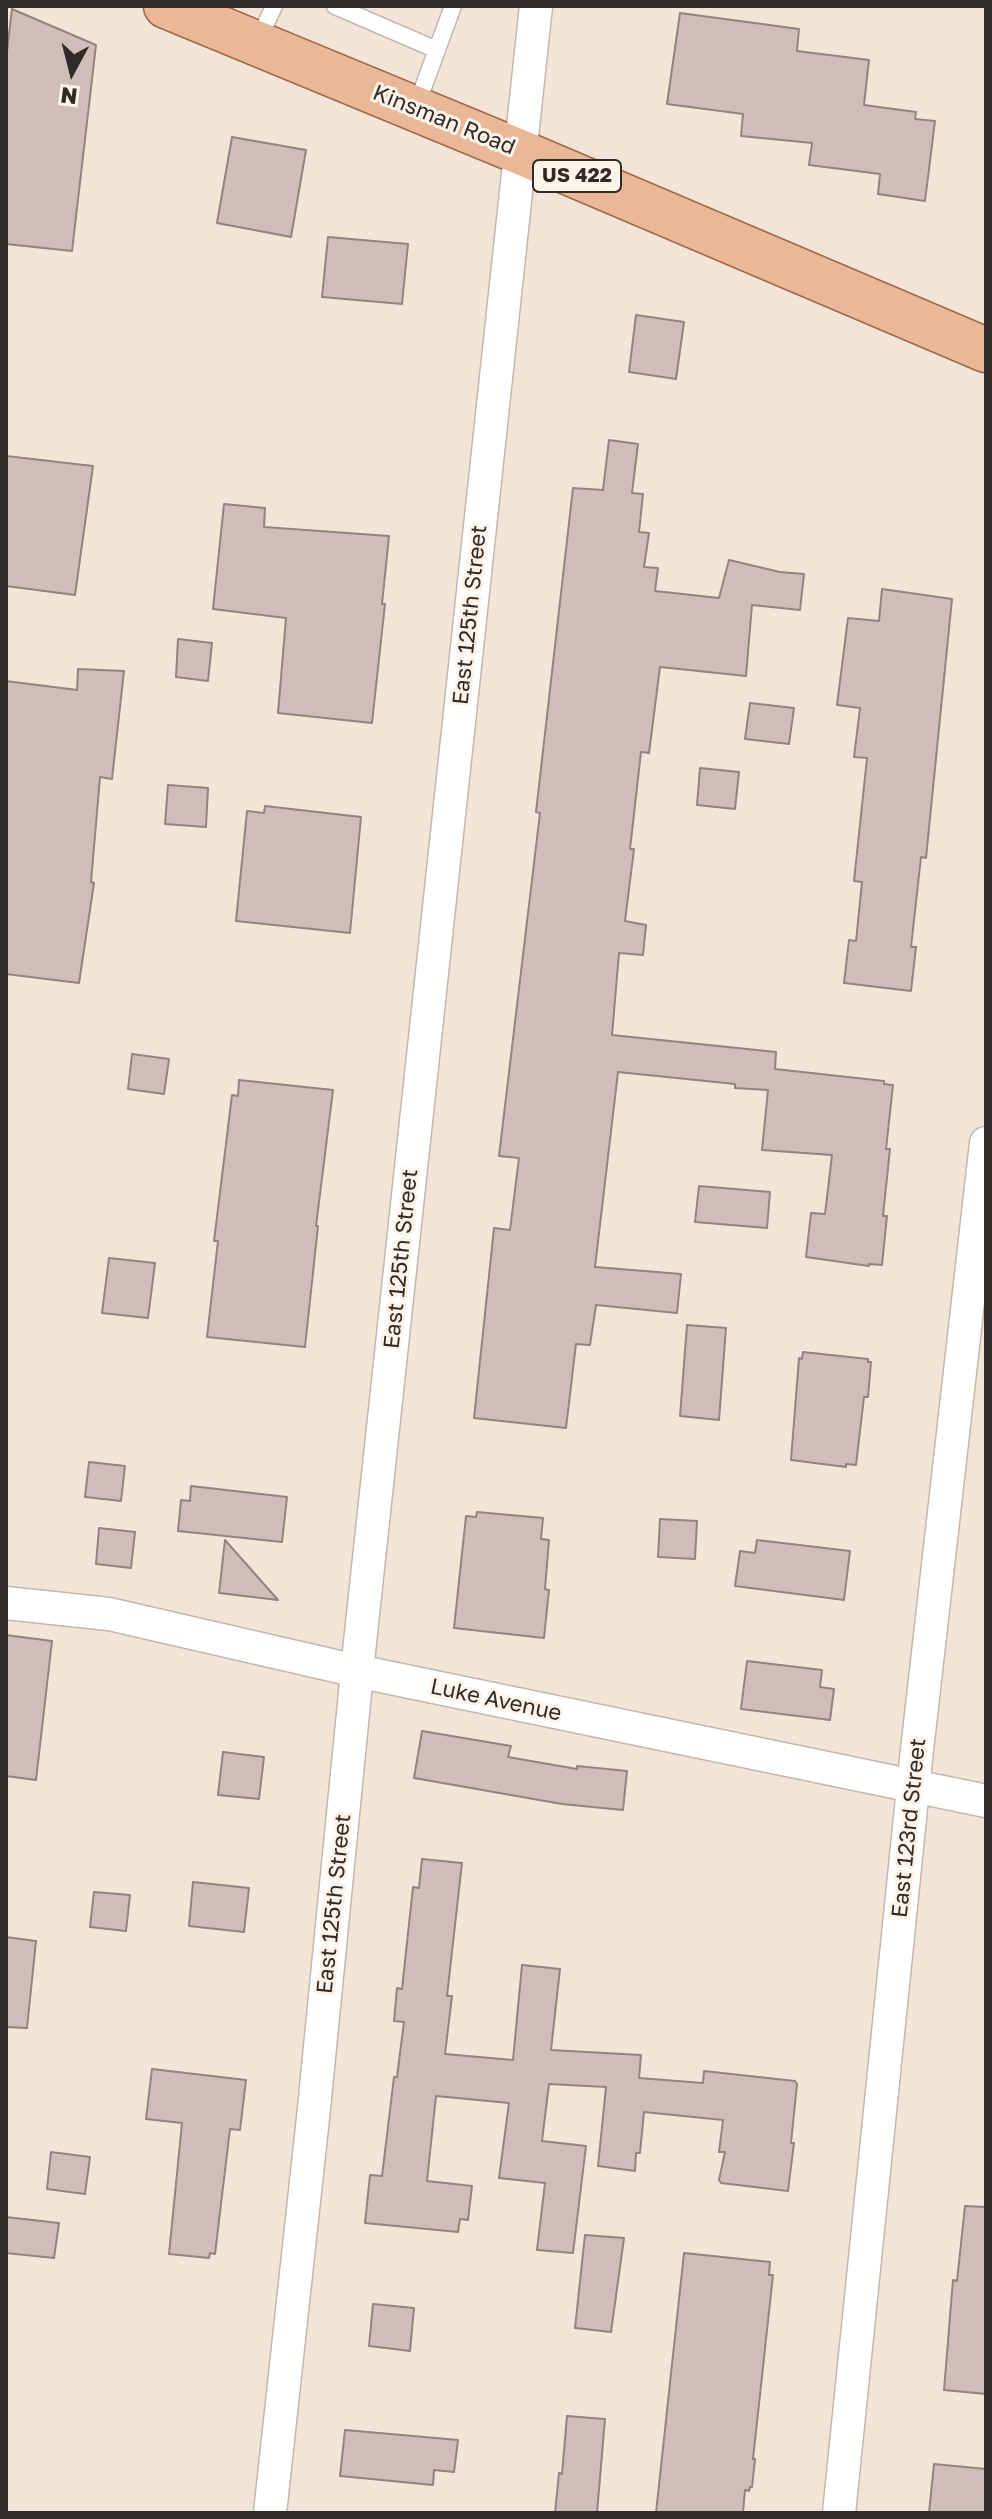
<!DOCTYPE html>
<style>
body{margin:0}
#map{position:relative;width:992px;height:2519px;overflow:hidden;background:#f2e5d8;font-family:"Golos Text",sans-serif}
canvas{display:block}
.frame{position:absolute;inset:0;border:8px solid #302b26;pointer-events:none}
.north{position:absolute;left:32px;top:32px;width:80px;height:80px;-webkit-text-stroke:6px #fdf3e9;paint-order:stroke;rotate:187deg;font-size:22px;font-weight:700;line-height:32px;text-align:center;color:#302b26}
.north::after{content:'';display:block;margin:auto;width:28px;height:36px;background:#302b26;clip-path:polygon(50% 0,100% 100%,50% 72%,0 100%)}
</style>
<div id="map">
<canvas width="992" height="2519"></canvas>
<div class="frame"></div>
<div class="north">N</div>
</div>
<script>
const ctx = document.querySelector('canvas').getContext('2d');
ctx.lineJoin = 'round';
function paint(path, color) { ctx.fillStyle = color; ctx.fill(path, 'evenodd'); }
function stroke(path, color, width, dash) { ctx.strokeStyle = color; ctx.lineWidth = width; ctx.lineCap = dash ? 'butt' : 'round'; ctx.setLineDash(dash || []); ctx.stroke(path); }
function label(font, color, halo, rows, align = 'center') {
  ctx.font = font + ' "Golos Text",sans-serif'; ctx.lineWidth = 6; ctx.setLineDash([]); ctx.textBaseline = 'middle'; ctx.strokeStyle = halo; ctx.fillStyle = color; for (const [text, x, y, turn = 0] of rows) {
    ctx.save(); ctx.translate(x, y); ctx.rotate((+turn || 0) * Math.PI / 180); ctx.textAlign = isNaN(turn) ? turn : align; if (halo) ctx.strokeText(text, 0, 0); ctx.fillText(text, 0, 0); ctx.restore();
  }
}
const building = new Path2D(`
 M12,9L96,45L72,251L6,244V60Z
 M680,13L799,29L797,51L869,60L864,105L916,112L915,119L935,121L925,201L878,194L880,174L809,165L812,143L741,136L743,114L667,104Z
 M232,137L306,150L291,237L217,223Z
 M328,237L408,244L402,304L322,297Z
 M636,315L684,322L676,379L629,372Z
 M609,440L638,444L632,493L643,494L639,532L649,533L644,567L658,568L655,591L719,598L729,560L780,572L804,574L800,610L752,605L746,676L660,667L649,753L641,752L630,849H634L625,921L646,925L643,955L619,953L612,1035L776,1052L775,1069L884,1081V1084L893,1085L886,1149H890L883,1216H887L882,1265L869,1264V1266L806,1257L811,1213L825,1214L832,1155L762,1150L768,1090L735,1088V1084L618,1072L595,1267L681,1274L677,1313L596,1305L590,1345L576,1344L566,1428L474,1418L494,1228L510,1230L519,1158L499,1156L540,813L536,812L573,488L603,490Z
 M6,456L93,466L75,595L6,586Z
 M224,504L265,508L264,527L389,536L382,604H385L372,723L278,713L286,618L213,609Z
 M882,589L952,599L926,858L921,857L911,947H916L911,991L844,983L849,940L856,941L862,882L854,881L867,758L854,757L860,708L837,705L848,618L879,621Z
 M178,639L212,643L208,681L176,677Z
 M78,669L124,671L112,779L100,777L91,882L94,883L79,983L6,974V681L77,690Z
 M750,703L794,708L789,744L745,739Z
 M700,768L739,772L735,809L697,805Z
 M168,785L208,788L206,827L165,824Z
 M265,806L361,817L350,933L236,921L247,811L264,813Z
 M132,1054L169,1059L164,1094L128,1089Z
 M239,1080L333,1090L316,1226H318L305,1347L207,1337L218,1241H214L232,1095L238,1096Z
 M699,1186L770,1192L767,1228L695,1222Z
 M109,1258L155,1263L148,1318L102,1313Z
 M687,1325L726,1328L719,1420L680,1416Z
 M803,1352L868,1359V1362H871L868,1397H864L856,1465L846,1464V1467L791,1460L799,1358L802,1359Z
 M89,1462L125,1466L121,1501L85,1497Z
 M191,1486L287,1497L282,1542L178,1531L181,1500L190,1501Z
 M477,1512L543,1518L541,1539L549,1540L545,1589L549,1590L544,1638L454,1628L466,1516L476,1517Z
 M660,1519L697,1521L695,1559L658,1557Z
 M99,1528L135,1532L131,1568L96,1564Z
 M225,1540L278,1600L219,1593Z
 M757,1540L850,1551L844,1600L735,1586L740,1551L755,1553Z
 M6,1635L52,1641L36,1780L6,1776Z
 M747,1661L822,1670L820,1687L834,1689L830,1720L741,1709Z
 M422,1731L511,1746L508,1757L577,1769V1766L627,1771L623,1810L562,1804L414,1778Z
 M223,1752L264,1757L259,1799L218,1795Z
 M422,1859L462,1863L447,1996H452L445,2054L513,2060L522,1965L560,1969L551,2050L641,2055L639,2078L703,2083L704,2071L795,2081L797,2084L791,2143H794L788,2191L721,2183L719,2180L725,2152H719L723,2120L644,2112L640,2153H636L635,2171L598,2166L606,2087L549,2084L542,2141L586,2146L573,2253L537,2250L545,2183L499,2178L509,2103L436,2096L427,2181L472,2186L468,2220L460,2219L458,2232L365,2223L370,2175L382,2176L394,2077H397L404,2022L394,2021L397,1988L402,1989L413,1887L419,1888Z
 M193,1882L249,1888L244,1932L189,1926Z
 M94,1892L130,1895L126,1931L90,1927Z
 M6,1937L36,1941L27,2028L6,2027Z
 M152,2069L246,2080L240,2130L230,2129L215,2254L210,2253L209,2258L169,2254L182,2123L146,2119Z
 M51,2152L90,2157L85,2194L47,2189Z
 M965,2206L986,2207V2394L944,2390L953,2280L957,2281Z
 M6,2217L59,2223L54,2258L6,2253Z
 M585,2235L624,2238L611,2332L575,2328Z
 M684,2253L770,2262L769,2275H773L753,2459H755L752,2487H750L749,2491L745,2490L743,2513H656Z
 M373,2304L414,2308L410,2351L369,2346Z
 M567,2416L605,2419L597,2513H555L559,2473L562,2474Z
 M345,2430L458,2440L454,2472L434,2470L433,2485L340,2476Z
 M934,2464L986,2469V2513H929Z`);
paint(building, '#cfbdb9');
stroke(building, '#93827e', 2);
const lane = new Path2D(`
 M335,6L437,50
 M258,41L274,6
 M416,107L453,6`);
const street = new Path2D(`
 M6,1603L109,1614L357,1671L986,1801
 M270,2513L313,2118L360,1642L536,6
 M839,2513L916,1759L986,1143`);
const primary = new Path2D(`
 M166,6L520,152L986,350`);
stroke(lane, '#c4b7ab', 19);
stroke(street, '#c4b7ab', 35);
stroke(primary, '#9e6844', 47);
stroke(lane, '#fff', 16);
stroke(street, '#fff', 32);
stroke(primary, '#e8b898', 44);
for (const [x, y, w] of [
 [577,176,88]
]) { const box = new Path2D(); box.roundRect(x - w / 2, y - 16, w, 32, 6); ctx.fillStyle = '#fdf3e9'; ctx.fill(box); stroke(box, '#302b26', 2); }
label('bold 20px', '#302b26', null, [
 ["US 422",577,176]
]);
label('22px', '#302b26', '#fdf3e9', [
 ["Kinsman Road",444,120,22],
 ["East 125th Street",470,615,-84],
 ["East 125th Street",401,1259,-84],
 ["Luke Avenue",496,1700,12],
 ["East 123rd Street",909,1828,-84],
 ["East 125th Street",334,1904,-84]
]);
</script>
